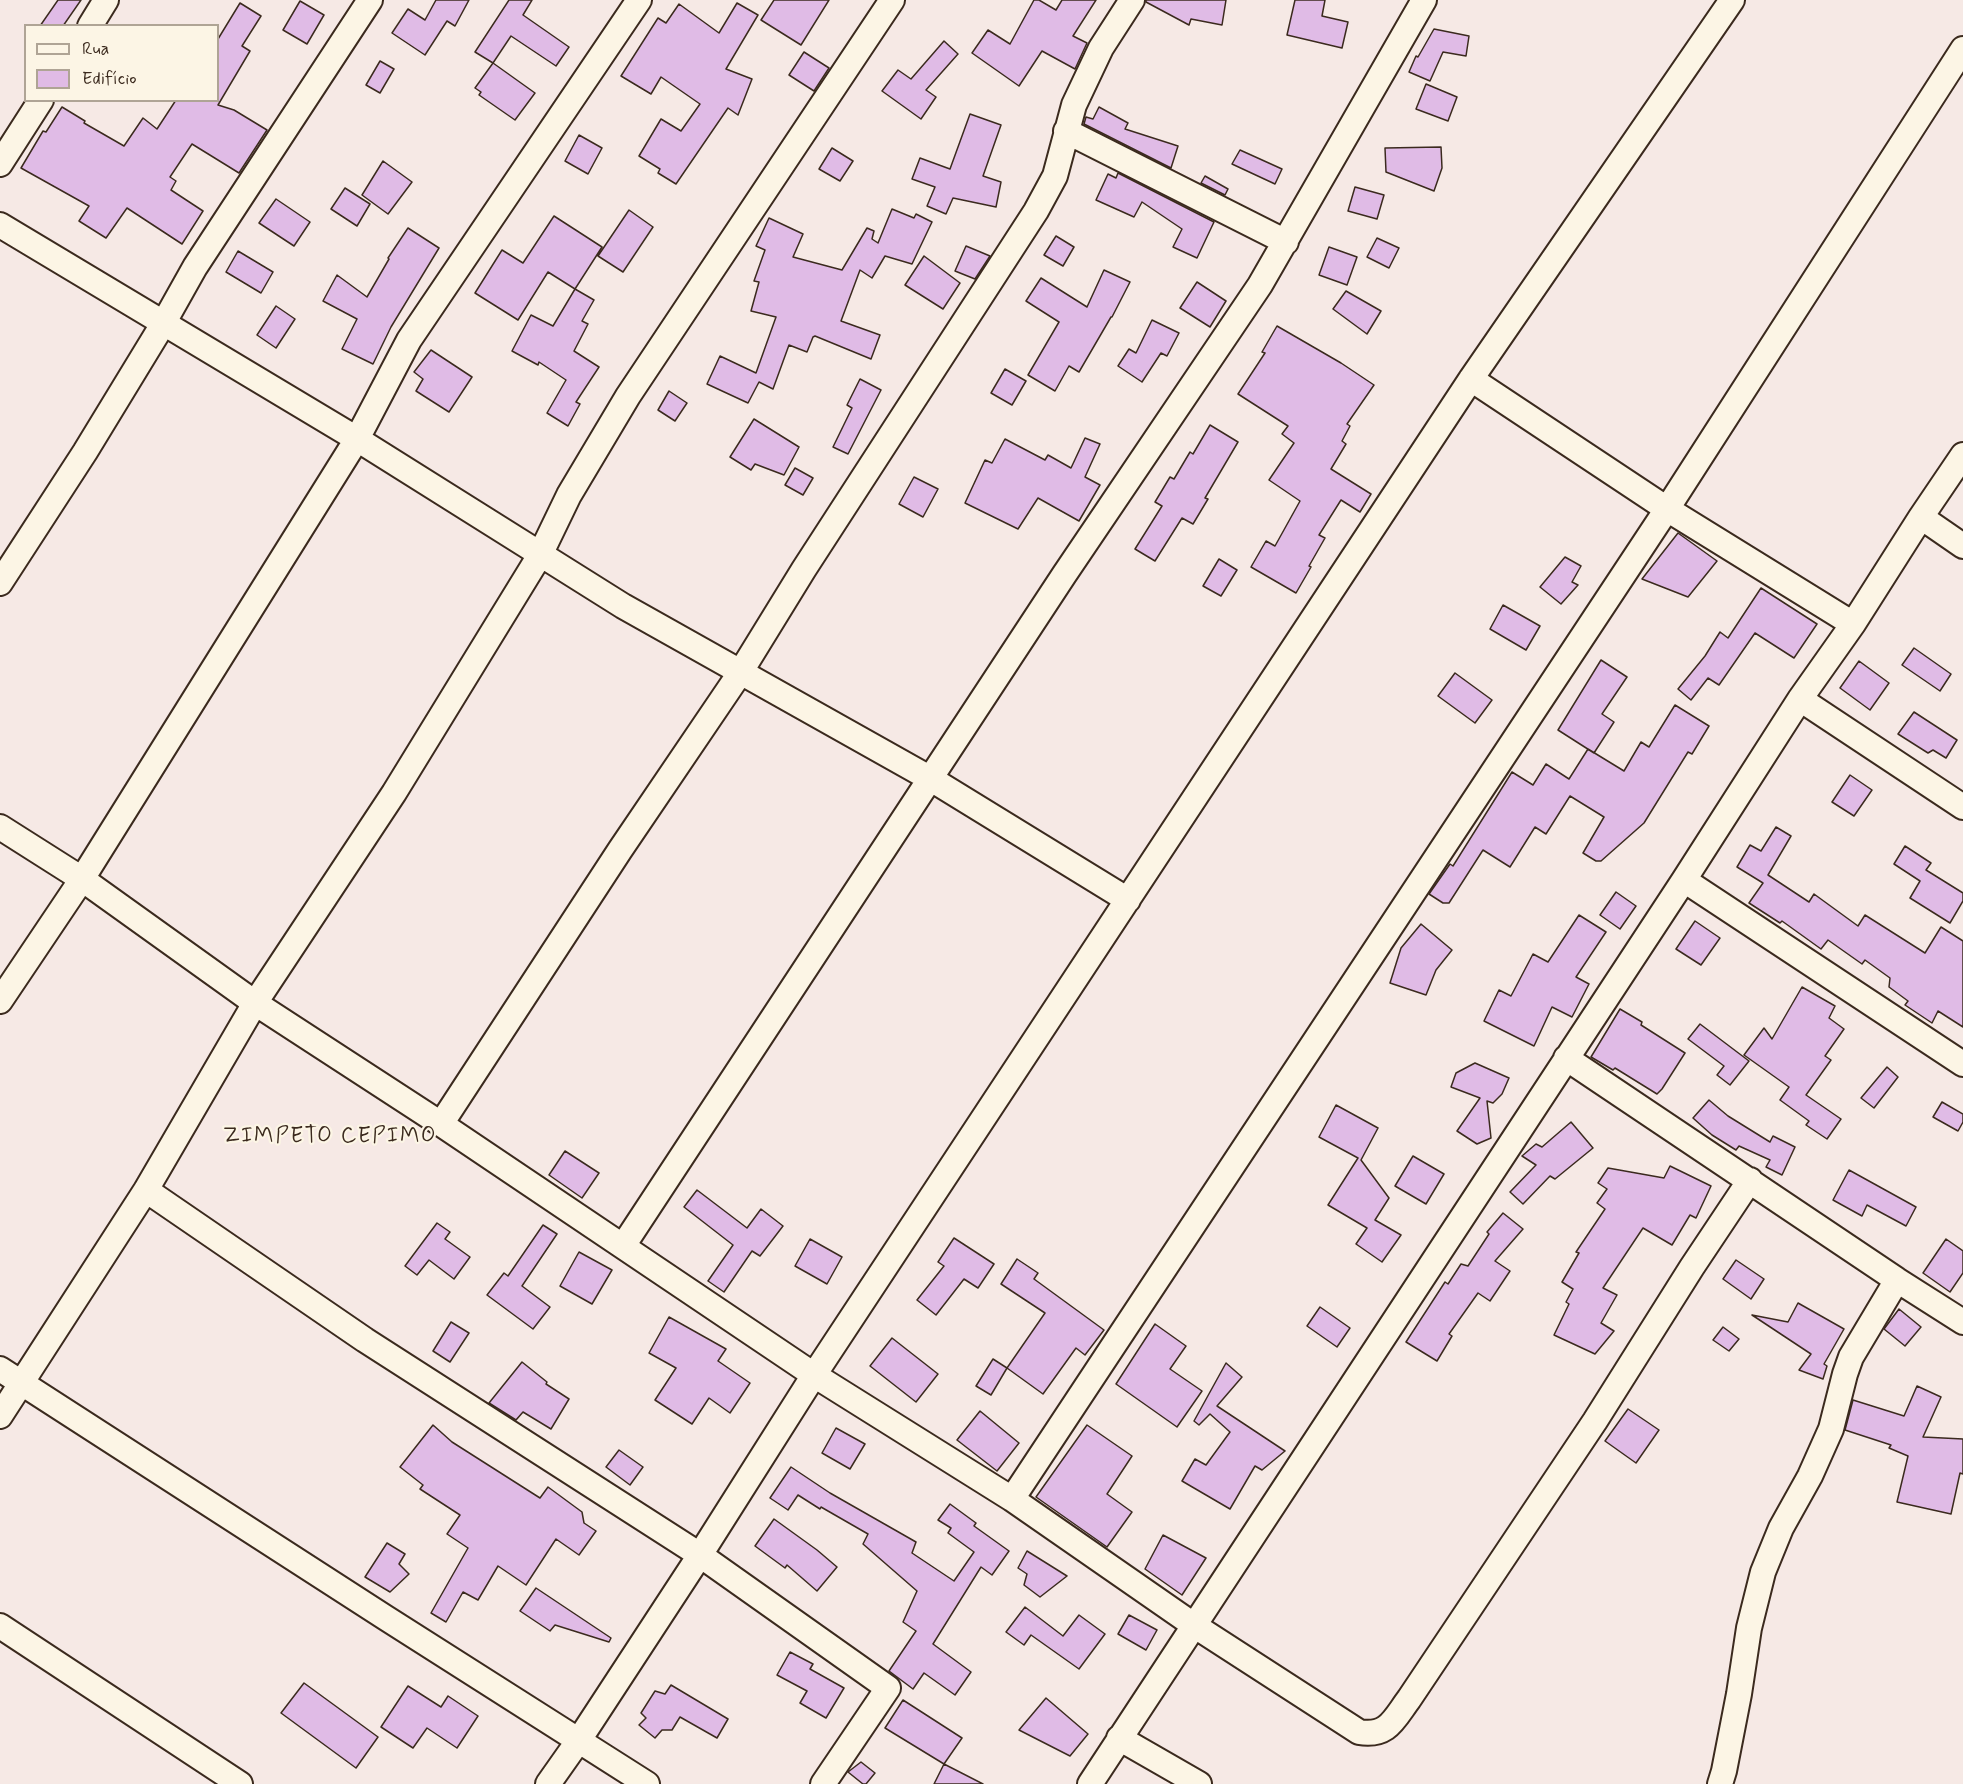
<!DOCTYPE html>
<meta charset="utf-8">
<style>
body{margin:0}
#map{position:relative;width:1963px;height:1784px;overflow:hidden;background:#f6e9e5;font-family:Mynerve,sans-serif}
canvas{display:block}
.legend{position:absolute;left:24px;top:24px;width:195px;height:78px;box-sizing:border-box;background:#fcf5e5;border:2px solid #afa495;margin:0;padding:8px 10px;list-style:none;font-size:18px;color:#3b2a1e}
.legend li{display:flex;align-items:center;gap:12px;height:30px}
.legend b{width:30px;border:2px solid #afa495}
</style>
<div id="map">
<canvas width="1963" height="1784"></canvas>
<ul class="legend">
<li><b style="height:8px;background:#fcf5e5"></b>Rua</li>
<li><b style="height:16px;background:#e0bbe6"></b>Edifício</li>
</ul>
</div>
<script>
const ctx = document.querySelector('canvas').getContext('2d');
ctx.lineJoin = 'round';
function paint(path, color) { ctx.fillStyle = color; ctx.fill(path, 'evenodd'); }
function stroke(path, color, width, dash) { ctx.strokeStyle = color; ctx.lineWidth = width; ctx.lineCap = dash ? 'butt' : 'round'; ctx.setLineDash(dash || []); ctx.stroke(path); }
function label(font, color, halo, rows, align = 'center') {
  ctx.font = font + ' Mynerve,sans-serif'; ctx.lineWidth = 4.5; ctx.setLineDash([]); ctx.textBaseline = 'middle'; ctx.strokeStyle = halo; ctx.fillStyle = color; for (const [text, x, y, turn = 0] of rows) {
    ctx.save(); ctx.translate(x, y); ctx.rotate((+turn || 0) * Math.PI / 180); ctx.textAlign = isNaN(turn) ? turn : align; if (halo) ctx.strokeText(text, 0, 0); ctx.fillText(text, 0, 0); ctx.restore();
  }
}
const building = new Path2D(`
 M58,0H81L63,26H40Z
 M436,0H469L455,26L447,21L425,55L392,33L408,9L425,20Z
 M509,0H532L523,15L569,47L556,66L511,36L493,63L475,52Z
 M774,0H829L801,45L761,20Z
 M1034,0H1039L1056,10L1062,0H1096L1073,36L1087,43L1075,69L1042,51L1019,86L972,53L988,30L1010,44Z
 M1146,0H1226L1222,25L1191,19L1189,25L1146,2Z
 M1295,0H1325L1322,16L1348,22L1342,48L1287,35Z
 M300,1L324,15L307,44L283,30Z
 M240,3L261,16L242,46L250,51L218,105L234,110L267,130L239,173L192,144L170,177L176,181L171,190L203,211L182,244L127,208L106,238L79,221L89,206L21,168L43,131L46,132L62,107L85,121L84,123L124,146L143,118L157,129L176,100H218V39Z
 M737,3L758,15L726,69L752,79L738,115L728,108L676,184L658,173L660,169L639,156L661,119L681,131L700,104L661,77L651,94L621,76L658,18L666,23L679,4L719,33Z
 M1434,29L1469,36L1466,56L1443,52L1430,81L1409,72L1416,56L1418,57Z
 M944,41L958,54L926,90L936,97L921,119L882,91L898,70L911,79Z
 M804,52L829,68L814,91L789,75Z
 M380,61L394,69L380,93L366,85Z
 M493,63L535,93L515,120L479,95L481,92L475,88Z
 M1426,84L1457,97L1448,121L1416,109Z
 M1099,107L1128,123L1125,129L1178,146L1171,168L1084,124L1086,117L1093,119Z
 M970,114L1001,125L983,176L1001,182L996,207L953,198L946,214L927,206L935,187L912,179L920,158L950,169Z
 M579,135L602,148L588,174L565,161Z
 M1441,147L1442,168L1434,191L1386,172L1385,148Z
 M832,148L853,161L840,181L819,169Z
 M1240,150L1282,169L1275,184L1232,164Z
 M383,161L412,182L388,214L362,195Z
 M1118,173L1214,222L1197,258L1173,247L1182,229L1142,202L1134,217L1096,200L1108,174L1116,178Z
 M1205,176L1228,189L1225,195L1201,183Z
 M1355,187L1384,195L1377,219L1348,211Z
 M345,188L370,204L357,226L331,209Z
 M276,199L310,222L294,246L259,223Z
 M892,209L914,218L916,214L932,222L912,264L885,256L872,278L860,270L841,321L880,335L871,359L815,336L813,337L807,352L789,345L773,389L759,382L748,403L707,384L720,356L756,373L776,317L751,311L759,282L754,281L765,250L756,246L769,218L803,234L793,257L842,270L867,228L874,231L872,239L878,243Z
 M629,210L653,227L623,272L598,256Z
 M554,216L602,247L575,289L548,272L518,320L475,293L502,250L523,263Z
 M408,228L439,248L391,327L373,364L342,349L357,319L323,301L337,275L367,297L389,259L388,258Z
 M1056,236L1074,247L1063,266L1044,255Z
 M1377,238L1399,248L1389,268L1367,257Z
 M966,246L990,256L975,279L955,271Z
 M1329,247L1357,257L1347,285L1319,275Z
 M238,251L273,272L261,293L226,272Z
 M924,256L960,283L943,309L905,285Z
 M1104,270L1130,282L1112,317H1111L1079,372L1069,366L1055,391L1028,375L1059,322L1026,301L1041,278L1087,307Z
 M1197,282L1226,301L1210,327L1180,308Z
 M575,289L594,300L582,321L588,324L574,351L599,367L576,402L580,404L568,426L547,413L566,380L539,362L538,365L512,351L531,315L553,326Z
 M1346,291L1381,311L1367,334L1333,309Z
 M276,306L295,319L276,348L257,335Z
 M1152,320L1179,333L1167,356L1161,353L1142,382L1118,366L1129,349L1136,353Z
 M1277,326L1341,363L1374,385L1347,424L1350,426L1342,441L1346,444L1331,469L1371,494L1360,512L1341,500L1319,535L1325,538L1309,566L1311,567L1296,593L1251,567L1266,541L1275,546L1300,501L1269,480L1294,443L1282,434L1288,426L1238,394L1265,353L1262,352Z
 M431,350L472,377L449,412L416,391L423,379L414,372Z
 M1005,369L1026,381L1012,405L991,393Z
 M860,379L881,390L848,454L833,447L852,408L847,405Z
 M669,391L687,403L675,421L658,410Z
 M754,419L799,447L784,475L755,464L751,470L730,457Z
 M1210,425L1238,442L1205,498L1208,499L1193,524L1182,518L1155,561L1135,549L1162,506L1155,502L1170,477L1174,479L1190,452L1193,454Z
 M1085,438L1100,444L1085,477L1100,485L1079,521L1038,498L1018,529L965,503L985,460L992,463L1005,439L1045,460L1048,455L1071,468Z
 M795,468L813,478L803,495L785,485Z
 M914,477L938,489L923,517L899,504Z
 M1678,533L1717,561L1688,597L1642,579Z
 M1565,557L1581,566L1572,582L1578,585L1561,604L1540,587Z
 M1219,559L1237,570L1221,596L1203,586Z
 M1761,588L1817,624L1794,658L1755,633L1719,685L1708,678L1691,700L1678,689L1705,656L1720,632L1728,638Z
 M1503,605L1540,626L1526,650L1490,629Z
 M1914,648L1951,674L1940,691L1902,665Z
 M1601,660L1627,677L1602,714L1614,722L1594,753L1558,730Z
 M1859,661L1889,683L1870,710L1840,688Z
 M1455,673L1492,700L1475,723L1438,696Z
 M1675,705L1709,726L1692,754L1688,752L1644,823L1601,861H1596L1583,853L1604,817L1570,796L1546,834L1535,827L1510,867L1483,850L1449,903H1443L1429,894L1450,864L1453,866L1512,772L1533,785L1546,764L1569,779L1588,749L1624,771L1641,742L1649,747Z
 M1914,712L1957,740L1946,758L1933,750L1928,753L1898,734Z
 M1850,775L1872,790L1854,816L1832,802Z
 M1776,827L1791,836L1768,875L1809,902L1814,894L1858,926L1865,915L1925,953L1941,927L1963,941V1027L1938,1011L1932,1023L1905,1005L1908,1001L1889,987L1890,978L1865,960L1862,964L1828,940L1821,949L1782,921L1780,923L1749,903L1763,883L1737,867L1750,845L1761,851Z
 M1905,846L1931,863L1926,870L1963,893V901L1950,923L1910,898L1920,881L1894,864Z
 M1616,892L1636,906L1620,929L1600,915Z
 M1579,915L1606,932L1576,977L1589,984L1572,1017L1552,1007L1534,1046L1484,1021L1499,990L1511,996L1533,954L1548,962Z
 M1695,921L1720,938L1701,965L1676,949Z
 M1421,924L1452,950L1436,970L1426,995L1390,983L1401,948Z
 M1802,987L1835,1006L1829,1018L1844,1029L1825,1056L1831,1060L1806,1095L1841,1119L1827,1139L1806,1125L1809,1121L1780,1100L1789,1087L1744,1055L1764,1028L1772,1039Z
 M1620,1009L1642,1022L1641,1025L1685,1053L1662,1089L1657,1094L1615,1068L1613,1070L1591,1057Z
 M1700,1024L1749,1061L1730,1085L1717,1075L1724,1066L1688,1039Z
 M1475,1063L1509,1078L1502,1094L1493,1103L1487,1101L1491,1138L1477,1144L1457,1131L1480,1098L1451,1087L1456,1073Z
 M1887,1067L1898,1077L1874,1108L1861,1098Z
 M1709,1100L1728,1116L1770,1142L1773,1136L1795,1147L1782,1175L1766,1167L1770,1160L1739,1146L1736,1150L1712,1135L1693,1118Z
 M1942,1102L1963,1114V1122L1958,1131L1933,1117Z
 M1336,1105L1378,1128L1361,1160L1389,1198L1375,1220L1401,1235L1382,1262L1356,1244L1367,1228L1328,1205L1358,1158L1319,1137Z
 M1571,1122L1593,1148L1555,1179L1550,1176L1523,1204L1510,1192L1536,1165L1522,1156L1536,1144L1542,1147Z
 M565,1151L599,1173L582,1198L549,1175Z
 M1413,1156L1444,1174L1426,1204L1395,1186Z
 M1670,1166L1711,1186L1696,1218L1690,1215L1672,1245L1643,1228L1603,1288L1617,1295L1601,1323L1614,1331L1595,1354L1554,1335L1569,1304L1566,1302L1573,1289L1562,1282L1579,1253L1576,1252L1605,1209L1597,1203L1607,1189L1598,1183L1608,1168L1664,1178Z
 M1849,1170L1916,1207L1906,1226L1867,1205L1862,1216L1833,1200Z
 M697,1190L747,1228L761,1209L783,1226L760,1256L752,1251L724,1292L708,1281L733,1245L684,1207Z
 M1503,1213L1523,1229L1495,1261L1510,1271L1490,1301L1478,1293L1449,1334L1452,1336L1437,1361L1406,1342L1445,1282L1448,1284L1461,1264L1468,1266L1489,1234L1487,1232Z
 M437,1223L450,1232L445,1239L470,1257L454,1279L429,1260L417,1275L405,1266Z
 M543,1225L557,1234L522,1286L550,1307L533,1329L487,1295L504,1273L508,1276Z
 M954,1238L994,1264L978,1288L964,1279L936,1315L917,1300L944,1266L938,1262Z
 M810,1239L842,1257L827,1284L795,1266Z
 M1946,1239L1963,1251V1273L1950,1292L1923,1273Z
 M579,1252L612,1270L592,1304L560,1286Z
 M1017,1259L1038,1273L1034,1279L1104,1330L1085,1355L1076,1348L1043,1394L1007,1368L1045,1313L1001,1284Z
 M1736,1260L1764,1279L1751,1299L1723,1279Z
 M1798,1303L1844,1329L1824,1364L1827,1366L1823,1379L1799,1370L1811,1354L1752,1315L1788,1322Z
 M1320,1307L1350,1328L1337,1347L1307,1326Z
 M1899,1309L1921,1327L1905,1346L1884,1329Z
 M669,1317L726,1349L718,1361L750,1383L730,1413L709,1398L692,1424L655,1400L676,1368L649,1353Z
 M451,1322L469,1333L450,1362L433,1351Z
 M1155,1324L1186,1346L1170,1369L1202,1391L1177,1427L1116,1384Z
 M1723,1327L1739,1339L1729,1351L1713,1340Z
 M892,1338L938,1374L916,1402L870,1366Z
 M993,1359L1007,1368L991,1395L976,1386Z
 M522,1362L547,1382L546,1384L569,1399L551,1429L523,1412L516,1420L489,1403Z
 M1226,1363L1242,1377L1217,1406L1285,1451L1262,1470L1255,1466L1230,1509L1182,1481L1195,1459L1206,1465L1230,1432L1210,1414L1199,1425L1194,1421Z
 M1917,1386L1941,1397L1923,1437L1963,1439V1474L1960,1473L1951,1514L1897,1502L1908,1456L1889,1448L1891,1445L1845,1430L1853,1400L1904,1416Z
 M1628,1409L1659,1430L1636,1463L1605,1441Z
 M980,1411L1019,1443L997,1471L957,1440Z
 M433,1425L452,1442L540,1498L548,1487L582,1512L584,1523L596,1531L579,1555L556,1539L526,1585L498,1566L478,1600L463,1592L446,1622L431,1613L468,1548L447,1534L460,1515L420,1489L423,1485L400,1467Z
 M1087,1425L1132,1456L1107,1494L1132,1512L1107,1547L1036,1497Z
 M836,1428L865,1444L850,1469L822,1453Z
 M619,1450L643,1467L630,1485L606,1467Z
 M791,1467L830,1493L916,1542L912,1553L954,1581L974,1552L948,1533L951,1528L938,1520L950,1504L976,1523L974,1526L1009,1551L992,1575L981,1567L933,1644L971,1672L955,1695L924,1673L913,1689L889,1671L916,1631L903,1622L917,1591L863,1544L868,1534L821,1507L820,1509L798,1495L788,1510L770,1498Z
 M774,1519L817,1550L837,1567L817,1591L787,1565L785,1568L755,1546Z
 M1163,1535L1206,1558L1182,1595L1145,1569Z
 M387,1543L405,1554L399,1564L409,1574L390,1592L365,1577Z
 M1027,1551L1067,1576L1040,1597L1024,1585L1027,1574L1018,1568Z
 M536,1588L611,1638L609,1642L555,1625L550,1631L520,1611Z
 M1025,1607L1063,1636L1079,1615L1105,1634L1079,1669L1031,1635L1024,1645L1006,1632Z
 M1129,1615L1157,1630L1146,1650L1118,1634Z
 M790,1652L813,1664L810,1669L844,1688L826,1718L800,1703L807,1691L777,1675Z
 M304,1683L378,1737L356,1768L281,1713Z
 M671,1685L728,1719L717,1738L680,1717L672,1730H662L655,1738L639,1725L646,1718L641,1713L655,1691L665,1694Z
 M408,1686L441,1707L448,1696L478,1716L457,1748L427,1728L413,1748L381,1727Z
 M1046,1698L1088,1734L1070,1756L1019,1730Z
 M903,1700L962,1738L944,1764L885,1728Z
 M861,1762L875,1773L866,1784H863L848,1772Z
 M944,1764L983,1784H934Z`);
paint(building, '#e0bbe6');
stroke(building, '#3b2a1e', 1.5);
const street = new Path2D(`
 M90,26L106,0
 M1066,131L1286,242
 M0,164L41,100
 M0,225L357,439L623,606L931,779L1128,900
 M1471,379L1667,509L1853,624
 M1921,517L1963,546
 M0,583L85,452L163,324L195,267L370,0
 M1800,699L1963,807
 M0,827L82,879L255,1003L441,1124L814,1375L1012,1499L1195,1626L1359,1732C1388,1737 1394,1719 1409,1699L1595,1421L1692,1267L1750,1180
 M1684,880L1963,1064
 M0,1001L82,879L357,439L409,340L639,0
 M1566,1058L1897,1280L1963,1322
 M441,1124L620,850L740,673L804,569L1036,211L1055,176L1074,105L1101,48L1132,0
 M146,1190L365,1340L700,1555L888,1688L823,1784
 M623,1246L1064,575L1260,285L1424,0
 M0,1369L386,1618L647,1784
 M0,1416L146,1190L255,1003L394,793L540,555L569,495L628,396L892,0
 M1012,1499L1667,509L1963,49
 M0,1626L240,1784
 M1119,1738L1199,1784
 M548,1784L579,1740L700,1555L814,1375L1471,379L1732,0
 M1090,1784L1684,880L1800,699L1853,624L1921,517L1963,455
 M1720,1784L1724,1771L1739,1694L1749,1628L1763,1572L1781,1528L1810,1476L1831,1429L1845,1374L1851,1357L1897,1280`);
stroke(street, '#3b2a1e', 28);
stroke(street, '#fcf5e5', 24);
ctx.letterSpacing = '1.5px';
label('22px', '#3b2a1e', '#fcf5e5', [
 ["ZIMPETO CEPIMO",330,1137]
]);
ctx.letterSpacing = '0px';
</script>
